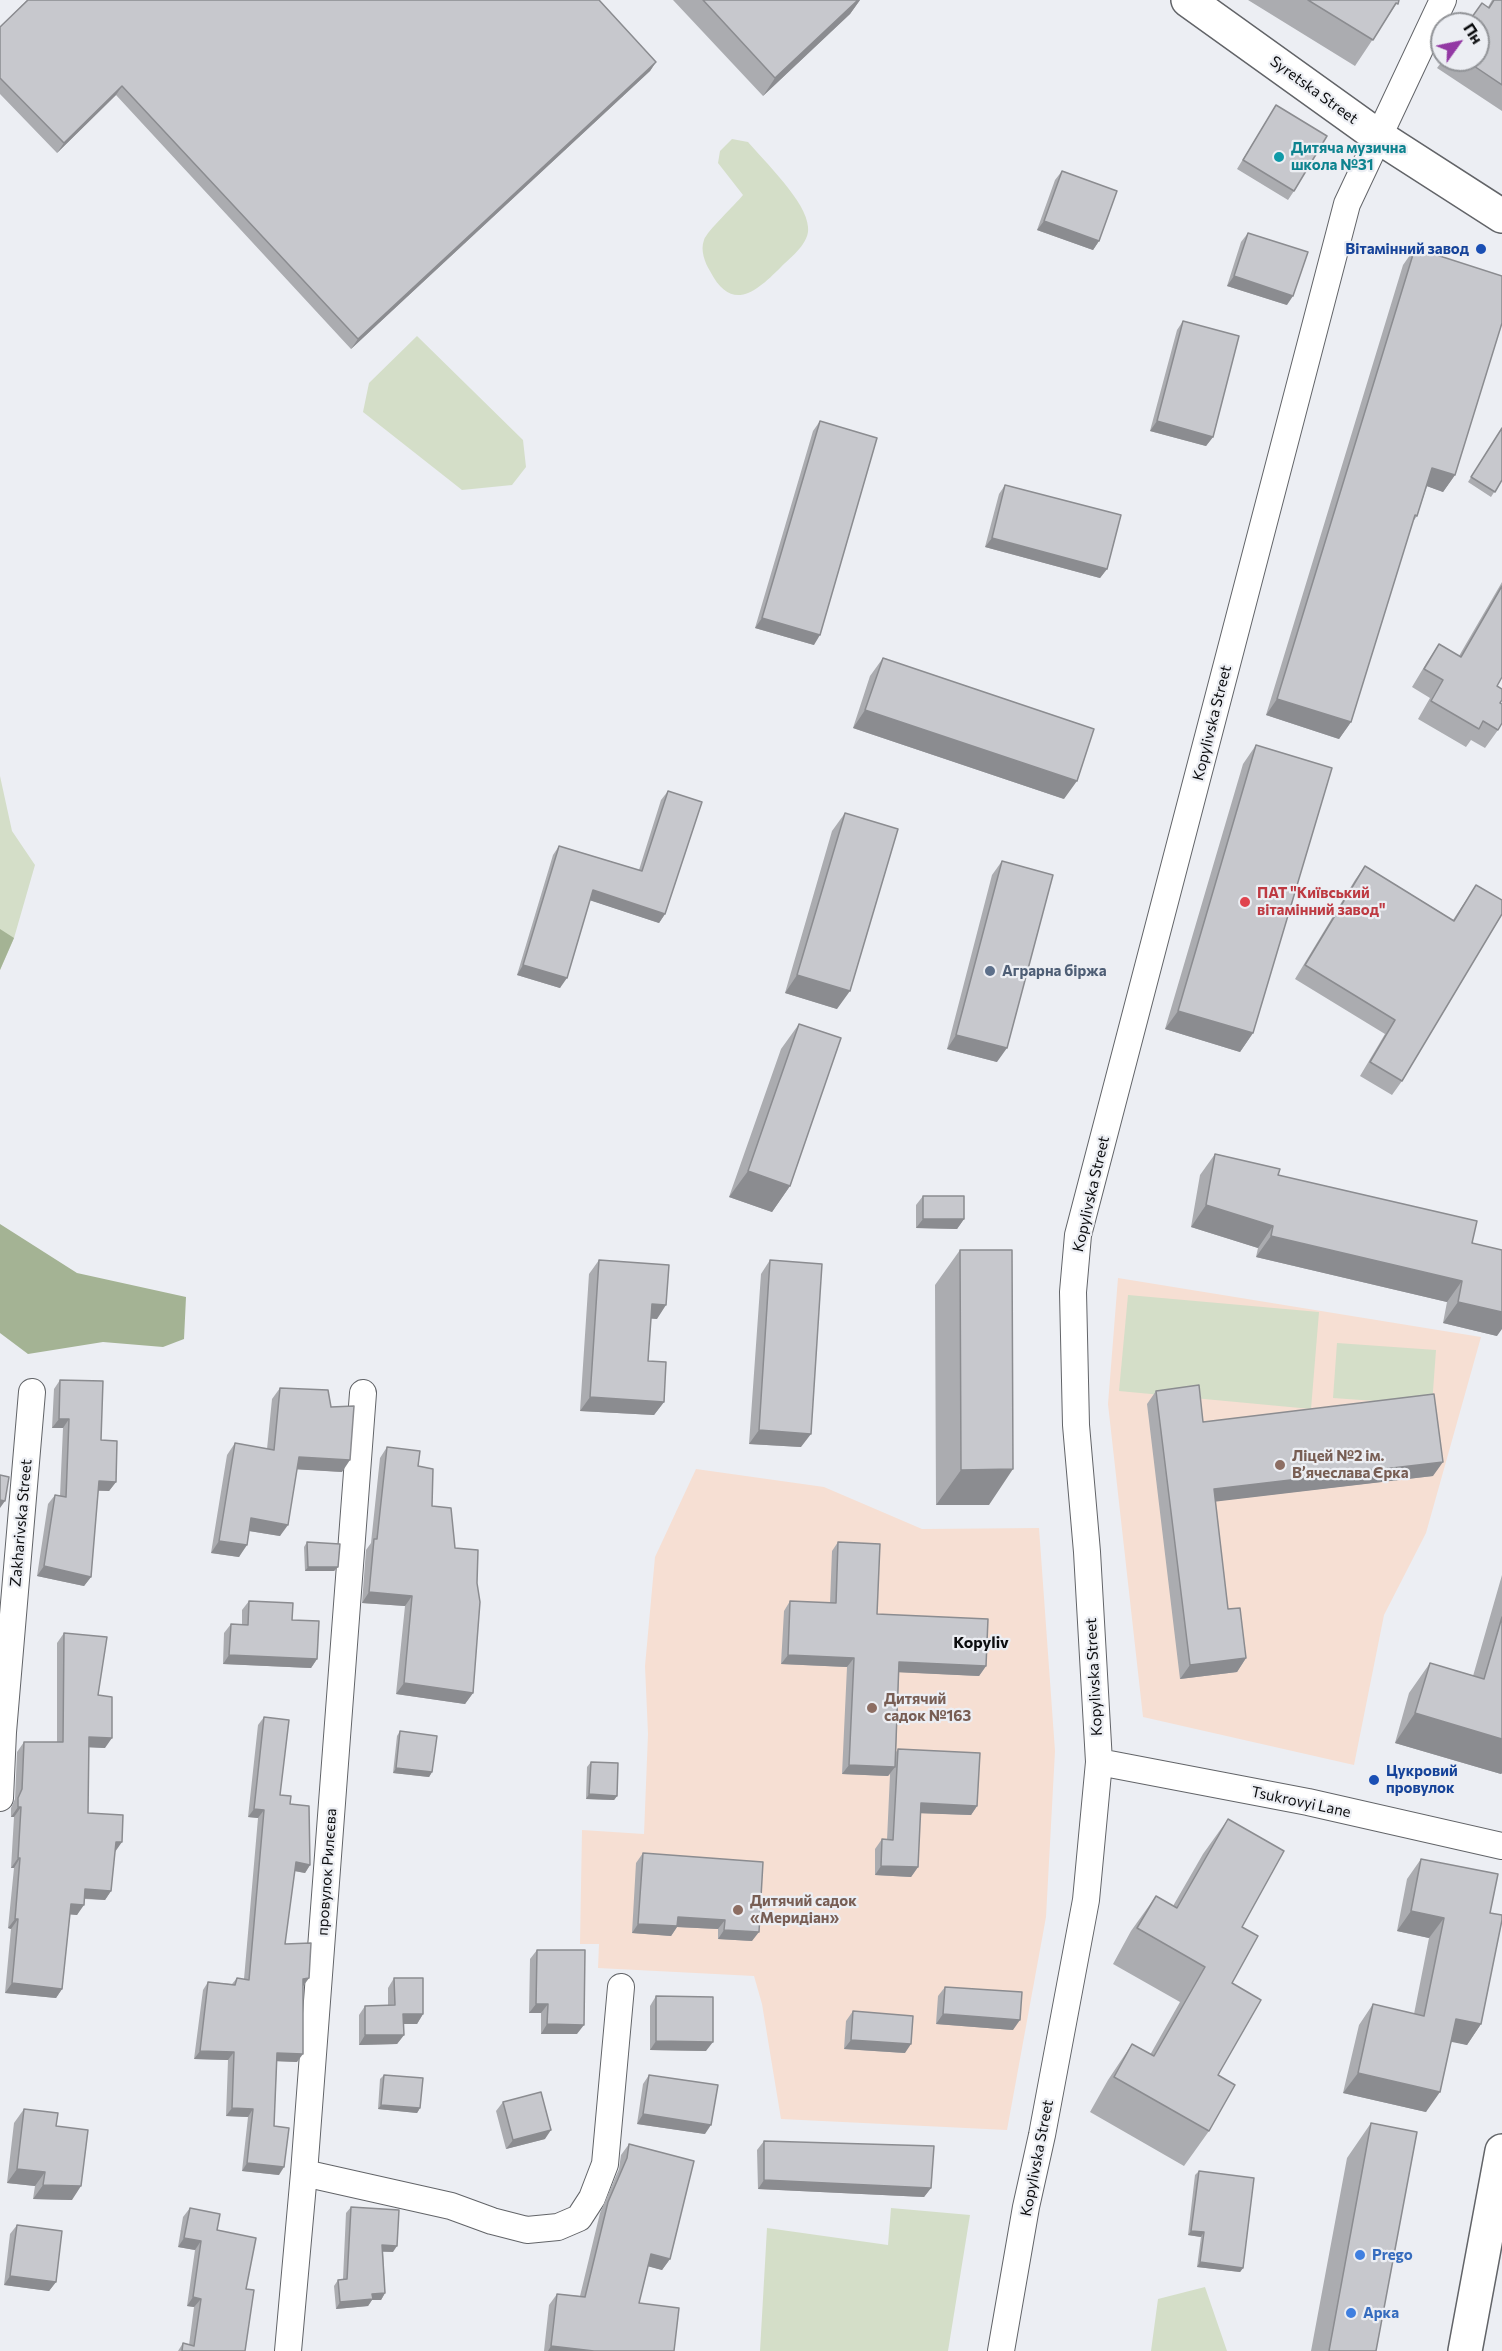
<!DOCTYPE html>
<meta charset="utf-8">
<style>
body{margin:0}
#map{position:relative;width:1502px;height:2351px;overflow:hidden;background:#eceef3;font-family:Commissioner,sans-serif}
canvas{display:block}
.north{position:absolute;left:1430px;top:12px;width:60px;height:60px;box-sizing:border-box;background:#eceef3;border:2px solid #929498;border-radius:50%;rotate:57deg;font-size:16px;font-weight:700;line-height:24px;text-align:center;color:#0c0d0f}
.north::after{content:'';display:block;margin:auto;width:21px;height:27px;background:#9339a4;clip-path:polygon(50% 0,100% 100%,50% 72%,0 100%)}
</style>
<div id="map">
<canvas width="1502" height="2351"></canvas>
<div class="north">Пн</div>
</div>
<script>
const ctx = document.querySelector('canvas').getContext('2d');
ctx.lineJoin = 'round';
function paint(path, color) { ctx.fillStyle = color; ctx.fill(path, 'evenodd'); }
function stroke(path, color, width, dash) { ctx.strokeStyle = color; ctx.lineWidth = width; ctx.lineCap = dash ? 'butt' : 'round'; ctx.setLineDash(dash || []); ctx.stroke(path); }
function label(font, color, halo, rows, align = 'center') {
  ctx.font = font + ' Commissioner,sans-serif'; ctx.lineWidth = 4.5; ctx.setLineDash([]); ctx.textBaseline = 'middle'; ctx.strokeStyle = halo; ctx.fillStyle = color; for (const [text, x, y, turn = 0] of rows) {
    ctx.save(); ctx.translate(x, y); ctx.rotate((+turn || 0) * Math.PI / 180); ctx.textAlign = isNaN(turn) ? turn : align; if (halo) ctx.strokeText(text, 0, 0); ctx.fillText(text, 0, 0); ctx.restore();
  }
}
paint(new Path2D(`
 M1118,1278L1481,1337L1426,1533L1384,1615L1354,1765L1143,1717L1108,1404Z
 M696,1469L824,1487L922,1529L1039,1528L1055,1751L1046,1917L1007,2130L781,2119L762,2004L754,1976L598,1968L599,1944H580L582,1830L644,1834L648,1734L645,1666L655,1557Z`), '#f6dfd3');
paint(new Path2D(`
 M732,139L748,142C764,161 807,202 808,227C810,243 791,257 781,267C757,291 732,314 710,271C705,263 700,250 704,240C707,231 735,205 743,195L718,163L720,151Z
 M417,336L523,440L526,467L512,485L462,490L363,412L369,383Z
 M0,776L12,831L35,865L14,938L0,970Z
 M1128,1295L1319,1312L1311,1409L1119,1391Z
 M1337,1343L1436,1350L1432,1405L1333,1398Z
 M891,2208L970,2215L948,2351H760L767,2228L888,2245Z
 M1205,2287L1227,2351H1151L1158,2299Z`), '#d4dec8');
paint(new Path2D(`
 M0,929L14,938L0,970Z
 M0,1224L77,1273L186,1297L184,1339L163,1347L103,1342L28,1354L0,1333Z`), '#a4b394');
const minor = new Path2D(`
 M1099,1762L1308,1802L1502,1846
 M0,1798L3,1732L32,1392
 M304,2173L451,2206L492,2221L527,2230L558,2227L579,2218L592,2198L605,2164L621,1987
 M288,2351L304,2173L363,1393
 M1001,2351L1026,2207L1042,2135L1086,1900L1099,1762L1087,1552L1076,1425L1073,1292L1078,1235L1347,204L1443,0`);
const secondary = new Path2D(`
 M1188,0L1379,137L1502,216
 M1465,2351L1502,2151`);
stroke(minor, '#626468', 28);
stroke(secondary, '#626468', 36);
stroke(minor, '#fff', 26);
stroke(secondary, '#fff', 33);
paint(new Path2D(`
 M27,0H599L656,62L650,71L351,349L116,95L57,153L0,94V27Z
 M673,0H860L850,14L763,96Z
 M1248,0H1399L1355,66Z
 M1492,0H1502V111L1437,68L1443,60H1478V24H1467L1482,3L1488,7Z
 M1276,105L1294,191L1288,200L1237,169Z
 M1062,171L1099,241L1093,250L1037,230L1055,180Z
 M1248,233L1287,305L1227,286L1241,242Z
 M1415,248L1455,475L1443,492L1427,486L1417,516L1412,523L1351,722L1339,739L1266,715L1403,265Z
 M1183,321L1213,437L1206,446L1150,431L1177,330Z
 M820,421L814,645L755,628L813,431Z
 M1502,428V480L1491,497L1468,482Z
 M1005,485L1107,569L1100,578L985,547L999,494Z
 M1502,582V677L1497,686L1500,703L1498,730L1485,748L1471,740L1466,747L1418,719L1430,698L1412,687L1427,662L1439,644L1459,656Z
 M883,658L1064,799L853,728L870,676Z
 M1256,745L1253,1033L1240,1052L1165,1029L1243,764Z
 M668,791L665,914L659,923L590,900L560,988L517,975L553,855L559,846L639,870L661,800Z
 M845,813L837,1009L785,993L832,831Z
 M1002,861L997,1062L947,1049L992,875Z
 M1365,866L1453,920L1476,885L1402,1081L1392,1095L1360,1076L1385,1034L1295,979L1355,880Z
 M799,1024L790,1186L772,1212L729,1197L781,1049Z
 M1215,1154L1472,1243L1497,1336L1443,1323L1447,1302L1256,1257L1258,1248L1191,1227L1200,1175Z
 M923,1196L964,1219L957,1229L916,1228V1205Z
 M960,1250L989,1505H936L935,1285Z
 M599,1260L657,1319L651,1318L648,1361L664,1402L654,1415L580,1411L589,1274Z
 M770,1260L801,1447L749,1444L761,1274Z
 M60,1380L101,1440L116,1482L109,1491H98L91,1577L84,1586L37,1576L48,1504L55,1495L60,1496L63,1428H52L54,1389Z
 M280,1388L342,1472L297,1469L280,1536L249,1531L239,1557L211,1553L227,1455L235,1443L267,1449L272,1399Z
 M1156,1391L1203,1422L1433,1476L1215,1501L1228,1609L1246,1658L1237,1672L1180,1679L1147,1404Z
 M387,1447L418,1466L432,1506L455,1548L473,1693L465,1704L396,1694L405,1606L362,1603L366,1550L371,1543L380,1458Z
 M307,1542L338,1567L334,1571H305L304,1547Z
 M838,1542L877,1614L986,1666L979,1676L899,1672L896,1752L898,1749L977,1806L971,1815L920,1813L918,1867L911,1877L875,1875V1849L882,1839L887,1840L890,1774L888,1776L842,1774L847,1667L781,1664L784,1611L790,1601L830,1603L832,1551Z
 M1502,1575V1773L1501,1774L1395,1743L1409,1693L1430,1663L1473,1676Z
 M249,1601L317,1659L311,1668L223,1664L224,1633L231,1624H242V1610Z
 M64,1633L98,1695L105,1748L88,1747V1813L115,1852L111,1891L105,1900L85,1899L77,1915L70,1914L62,1989L56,1998L5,1993L11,1929L8,1928L14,1868H11L14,1817H11V1808L15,1799L17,1752L24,1742H57V1643Z
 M264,1717L280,1795L290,1804L310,1865L305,1873L294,1871L285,1944L309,1978L303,1986L297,2062L277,2061L274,2126L279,2175L242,2171L248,2117L226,2116L228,2060L194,2059L203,1990L208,1982L232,1984L237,1978L244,1979L258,1818L248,1817L258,1725Z
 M400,1731L432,1772L429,1777L393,1773L397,1736Z
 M591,1762L617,1796L614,1800L586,1799L587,1767Z
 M1228,1819L1242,1927L1232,1983L1218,2075L1209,2131L1184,2166L1090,2112L1108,2080L1132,2044L1150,2055L1180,2002L1113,1964L1131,1931L1156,1896L1173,1906L1203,1854Z
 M643,1853L752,1941L718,1939V1929L677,1927L671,1936L632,1933L636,1863Z
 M1421,1859L1490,1913L1481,2024L1467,2045L1452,2041L1426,2112L1343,2093L1359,2025L1373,2004L1414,2014L1429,1938L1397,1931L1407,1879Z
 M537,1950L577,2034H541V2013H529L530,1959Z
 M394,1978L423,2014L417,2024H404V2035L397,2044L359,2045V2015L365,2006L388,2005V1988Z
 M945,1987L1013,2030L936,2024L938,1996Z
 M656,1996L706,2051L650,2050V2006Z
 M853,2011L905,2053L844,2049L846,2021Z
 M384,2075L420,2108L417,2113L378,2109L380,2079Z
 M649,2075L705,2134L637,2124L643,2084Z
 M503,2102L545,2139L506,2149L496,2111Z
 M24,2109L56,2126L72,2200L33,2199L35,2186L7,2183L14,2123Z
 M1371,2123L1376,2351H1311L1347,2158Z
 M764,2141L931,2188L924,2197L758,2189L757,2150Z
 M629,2144L670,2259L662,2270L648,2266L639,2303L674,2351H544L549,2305L557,2294L580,2296L600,2213L619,2169L621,2155Z
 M1199,2171L1243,2268L1240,2272L1197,2267L1201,2237L1188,2235L1195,2175Z
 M351,2207L393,2252H383L385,2293L381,2300H372L368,2306L336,2309L334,2286L338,2280L343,2279L346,2213Z
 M190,2208L217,2230L246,2289L245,2351H178L183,2343L189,2345L194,2307L187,2306L195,2250L178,2247L183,2217Z
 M17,2225L56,2282L49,2291L4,2285L10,2234Z`), '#abacb0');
paint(new Path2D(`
 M858,0H860L850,14L763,96L775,78Z
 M656,62L650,71L351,349L358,339Z
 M122,86L116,95L57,153L64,143Z
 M1044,221L1099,241L1093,250L1037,230Z
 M1234,276L1293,296L1287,305L1227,286Z
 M1157,421L1213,437L1206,446L1150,431Z
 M1432,468L1455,475L1443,492L1421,484Z
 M992,538L1107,569L1100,578L985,547Z
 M762,618L820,635L814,645L755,628Z
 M1277,699L1351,722L1339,739L1266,715Z
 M865,710L1077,781L1064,799L853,728Z
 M593,890L665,914L659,923L586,899Z
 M523,965L567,978L560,988L517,975Z
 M797,975L850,991L837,1009L785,993Z
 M1178,1011L1253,1033L1240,1052L1165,1029Z
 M956,1035L1007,1048L997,1062L947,1049Z
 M748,1171L790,1186L772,1212L729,1197Z
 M1206,1205L1273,1226L1258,1248L1191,1227Z
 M923,1219H964L957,1229L916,1228Z
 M1271,1236L1462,1281L1447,1302L1256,1257Z
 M1458,1302L1502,1312V1329L1497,1336L1443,1323Z
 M652,1304L666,1305L657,1319L642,1318Z
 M590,1397L664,1402L654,1415L580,1411Z
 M59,1419H69L63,1428H52Z
 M759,1430L811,1434L801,1447L749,1444Z
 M299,1457L350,1460L342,1472L291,1469Z
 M1443,1462L1433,1476L1204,1503L1214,1489Z
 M1013,1469L989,1505H936L961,1470Z
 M99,1481L116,1482L109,1491L92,1490Z
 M0,1500L5,1501L0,1508Z
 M251,1518L288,1525L280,1536L243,1530Z
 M219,1541L247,1545L239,1557L211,1553Z
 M44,1566L91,1577L84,1586L37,1576Z
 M308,1567H338L334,1571H305Z
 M369,1592L412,1596L405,1606L362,1603Z
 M229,1655L317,1659L311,1668L223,1664Z
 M788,1655L854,1658L847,1667L781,1664Z
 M1246,1658L1237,1672L1180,1679L1190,1665Z
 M899,1662L986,1666L979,1676L893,1672Z
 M404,1683L473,1693L465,1704L396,1694Z
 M1415,1713L1502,1739V1773L1501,1774L1395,1743Z
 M89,1737L112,1738L105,1748L82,1747Z
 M849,1765L895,1767L888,1776L842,1774Z
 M396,1768L432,1772L429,1777L393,1773Z
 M589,1794L617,1796L614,1800L586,1799Z
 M921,1803L977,1806L971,1815L914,1813Z
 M18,1807H21L14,1817H11Z
 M254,1809L264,1810L258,1818L248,1817Z
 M116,1842H122L115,1852Z
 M18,1858H20L14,1868H11Z
 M296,1862L310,1865L305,1873L290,1870Z
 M881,1866L918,1867L911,1877L875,1875Z
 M85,1889L111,1891L105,1900L79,1898Z
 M71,1904L84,1905L77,1915L64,1914Z
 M1411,1911L1444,1918L1429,1938L1397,1931Z
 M678,1917L725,1920L718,1929L677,1927L671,1936L632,1933L638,1924Z
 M15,1919H18L11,1929L8,1928Z
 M724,1930L759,1932L752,1941L718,1939Z
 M309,1978L303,1986V1979Z
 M12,1983L62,1989L56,1998L5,1993Z
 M536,2004H548L541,2013H529Z
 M403,2014H423L417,2024H397Z
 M943,2014L1020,2020L1013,2030L936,2024Z
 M1456,2019L1481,2024L1467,2045L1442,2040Z
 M547,2024L584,2025L577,2034H541Z
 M365,2035H404L397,2044L359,2045Z
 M851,2040L911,2044L905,2053L844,2049Z
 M656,2041L713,2042L706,2051L650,2050Z
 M200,2051L234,2052L228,2060L194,2059Z
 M277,2053L303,2054L297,2062L271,2061Z
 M1358,2073L1440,2092L1426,2112L1343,2093Z
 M381,2105L420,2108L417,2113L378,2109Z
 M232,2108L253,2109L248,2117L226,2116Z
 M643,2114L711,2125L705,2134L637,2124Z
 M551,2130L545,2139L506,2149L513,2140Z
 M247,2163L284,2167L279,2175L242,2171Z
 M17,2169L45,2172L35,2186L7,2183Z
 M764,2180L931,2188L924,2197L758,2189Z
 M43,2185L81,2186L72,2200L33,2199Z
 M1191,2231L1204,2232L1201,2237L1188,2235Z
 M184,2238L201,2241L195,2250L178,2247Z
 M382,2245L397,2246L393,2252L378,2251Z
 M651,2254L670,2259L662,2270L643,2265Z
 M1200,2262L1243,2268L1240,2272L1197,2267Z
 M10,2276L56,2282L49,2291L4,2285Z
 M385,2293L381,2300H372L368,2306L336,2309L340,2302L372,2294Z
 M193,2297L201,2299L194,2307L187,2306Z
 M551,2346L594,2351H548Z`), '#8b8c90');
const building = new Path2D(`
 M28,0H599L656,62L358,339L122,86L64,143L0,78V27Z
 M703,0H858L775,78Z
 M1308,0H1399L1398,4L1396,3L1373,40Z
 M1494,0H1502V85L1465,60H1478V24H1467L1482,3L1489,8Z
 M1276,105L1327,136L1294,191L1243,160Z
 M1062,171L1117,191L1099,241L1044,221Z
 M1248,233L1308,252L1293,296L1234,276Z
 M1415,248L1502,276V323L1455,475L1432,468L1417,516L1415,515L1351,722L1277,699Z
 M1183,321L1239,336L1213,437L1157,421Z
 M820,421L877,438L820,635L762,618Z
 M1502,428V480L1495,492L1471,477Z
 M1005,485L1121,515L1107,569L992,538Z
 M1502,586V677L1497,686L1502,689V700L1500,703L1502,704V723L1498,730L1483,721L1479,729L1431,701L1443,680L1424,669L1439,644L1461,657Z
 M883,658L1094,729L1077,781L865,710Z
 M1256,745L1332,768L1253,1033L1178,1011Z
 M668,791L702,802L665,914L593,890L567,978L523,965L559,846L642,871Z
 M845,813L898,829L850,991L797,975Z
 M1002,861L1053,875L1007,1048L956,1035Z
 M1365,866L1454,921L1476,885L1502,900V914L1402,1081L1370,1062L1395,1020L1305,965Z
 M799,1024L841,1038L790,1186L748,1171Z
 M1215,1154L1280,1169L1278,1175L1477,1221L1472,1243L1502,1250V1312L1458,1302L1462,1281L1271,1236L1273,1226L1206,1205Z
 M923,1196H964V1219H923Z
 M960,1250H1012L1013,1469L961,1470Z
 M599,1260L669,1265L666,1305L652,1304L648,1361L666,1362L664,1402L590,1397Z
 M770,1260L822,1264L811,1434L759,1430Z
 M60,1380L103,1381L101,1440L117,1441L116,1482L99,1481L91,1577L44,1566L55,1495L66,1497L69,1419H59Z
 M1199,1385L1203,1422L1434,1394L1443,1462L1214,1489L1228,1609L1240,1608L1246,1658L1190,1665L1156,1391Z
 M280,1388L328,1390L331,1407L354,1406L350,1460L299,1457L288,1525L251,1518L247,1545L219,1541L235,1443L274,1450Z
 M387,1447L420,1451L418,1466L433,1469L432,1506L451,1508L455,1548L478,1550L477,1583L480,1602L473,1693L404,1683L412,1596L369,1592L374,1539H377Z
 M0,1475L9,1477L5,1501L0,1500Z
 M307,1542L340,1544L338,1567H308Z
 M838,1542L880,1544L877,1614L988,1619L986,1666L899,1662L895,1767L849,1765L854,1658L788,1655L790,1601L836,1603Z
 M249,1601L293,1603L292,1620L319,1621L317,1659L229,1655L231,1624L248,1625Z
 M1502,1617V1739L1415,1713L1430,1663L1484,1679Z
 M64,1633L107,1637L98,1695L112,1697V1738L89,1737L88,1813L123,1815L122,1842H116L111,1891L85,1889L84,1905L71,1904L62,1989L12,1983L18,1919H15L20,1858H18L21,1807H18V1798L22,1789L24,1742H63Z
 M264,1717L289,1720L280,1795L291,1796L290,1804L309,1806L310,1865L296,1862L285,1944L311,1943L309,1978L303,1979V2054L277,2053L274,2126L289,2128L284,2167L247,2163L253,2109L232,2108L234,2052L200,2051L208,1982L235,1985L237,1978L249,1980L264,1810L254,1809Z
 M400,1731L437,1736L432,1772L396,1768Z
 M898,1749L980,1753L977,1806L921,1803L918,1867L881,1866L882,1839L893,1840Z
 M591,1762L618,1763L617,1796L589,1794Z
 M1228,1819L1284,1851L1242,1927L1258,1936L1232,1983L1261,2000L1218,2075L1235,2085L1209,2131L1114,2077L1132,2044L1154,2056L1205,1967L1137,1928L1156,1896L1177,1908Z
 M643,1853L763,1862L759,1932L724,1930L725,1920L678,1917L677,1926L638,1924Z
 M1421,1859L1498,1874L1490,1913L1502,1915V1920L1481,2024L1456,2019L1440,2092L1358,2073L1373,2004L1424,2016L1444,1918L1411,1911Z
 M537,1950H585L584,2025L547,2024L548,2004H536Z
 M394,1978H423V2014H403L404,2035H365V2006L395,2005Z
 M945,1987L1022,1992L1020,2020L943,2014Z
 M656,1996L713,1997V2042L656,2041Z
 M853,2011L913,2016L911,2044L851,2040Z
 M384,2075L423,2078L420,2108L381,2105Z
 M649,2075L718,2085L711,2125L643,2114Z
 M541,2092L551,2130L513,2140L503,2102Z
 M24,2109L58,2113L56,2126L88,2130L81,2186L43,2185L45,2172L17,2169Z
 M1371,2123L1417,2132L1376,2351H1329Z
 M764,2141L934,2146L931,2188L764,2180Z
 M629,2144L694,2161L670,2259L651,2254L639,2303L679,2308L674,2351H594L551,2346L557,2294L585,2297L608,2202L627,2158Z
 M1199,2171L1254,2178L1243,2268L1200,2262L1204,2232L1191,2231Z
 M351,2207L399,2210L397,2246L382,2245L385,2293L372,2294L373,2299L340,2302L338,2280L347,2279Z
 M190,2208L220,2214L217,2230L256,2238L246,2289L254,2290L245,2351H182L183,2343L194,2346L201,2299L193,2297L201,2241L184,2238Z
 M17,2225L62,2231L56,2282L10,2276Z`);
paint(building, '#c7c8cd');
stroke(building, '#8b8c90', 1.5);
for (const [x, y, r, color] of [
 [1279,157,6,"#0f9aa8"],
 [1481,249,6,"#1a4fb4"],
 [1245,902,6,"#e0444e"],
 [990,971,6,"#5c6f8a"],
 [1280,1465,6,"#8d6e63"],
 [872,1708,6,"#8d6e63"],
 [1374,1780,6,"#1a4fb4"],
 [738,1910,6,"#8d6e63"],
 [1360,2255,6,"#3f7fe0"],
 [1351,2313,6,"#3f7fe0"]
]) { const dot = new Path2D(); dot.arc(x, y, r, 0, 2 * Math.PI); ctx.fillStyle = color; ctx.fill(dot); stroke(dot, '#eceef3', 2); }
label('15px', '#0c0d0f', '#eceef3', [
 ["Syretska Street",1314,90,36],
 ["Kopylivska Street",1212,723,-76],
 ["Kopylivska Street",1091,1194,-77],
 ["Zakharivska Street",21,1523,-85],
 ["Kopylivska Street",1094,1677,-93],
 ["Tsukrovyi Lane",1301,1802,12],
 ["провулок Рилєєва",327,1872,-86],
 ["Kopylivska Street",1037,2158,-79]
]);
label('bold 15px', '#0d838f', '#eceef3', [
 ["Дитяча музична",1291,148],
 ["школа №31",1291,165]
], 'left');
label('bold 15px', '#164399', '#eceef3', [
 ["Вітамінний завод",1469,249],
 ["Цукровий",1386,1771,"left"],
 ["провулок",1386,1788,"left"]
], 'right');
label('bold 15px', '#be3a42', '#eceef3', [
 ["ПАТ \"Київський",1257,893],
 ["вітамінний завод\"",1257,910]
], 'left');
label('bold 15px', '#4e5e75', '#eceef3', [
 ["Аграрна біржа",1002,971]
], 'left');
label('bold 15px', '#785e54', '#eceef3', [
 ["Ліцей №2 ім.",1292,1456],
 ["В’ячеслава Єрка",1292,1473],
 ["Дитячий",884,1699],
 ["садок №163",884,1716],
 ["Дитячий садок",750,1901],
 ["«Меридіан»",750,1918]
], 'left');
label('bold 15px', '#366cbe', '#eceef3', [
 ["Prego",1372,2255],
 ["Арка",1363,2313]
], 'left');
label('bold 16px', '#0c0d0f', '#eceef3', [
 ["Kopyliv",981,1643]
]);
</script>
